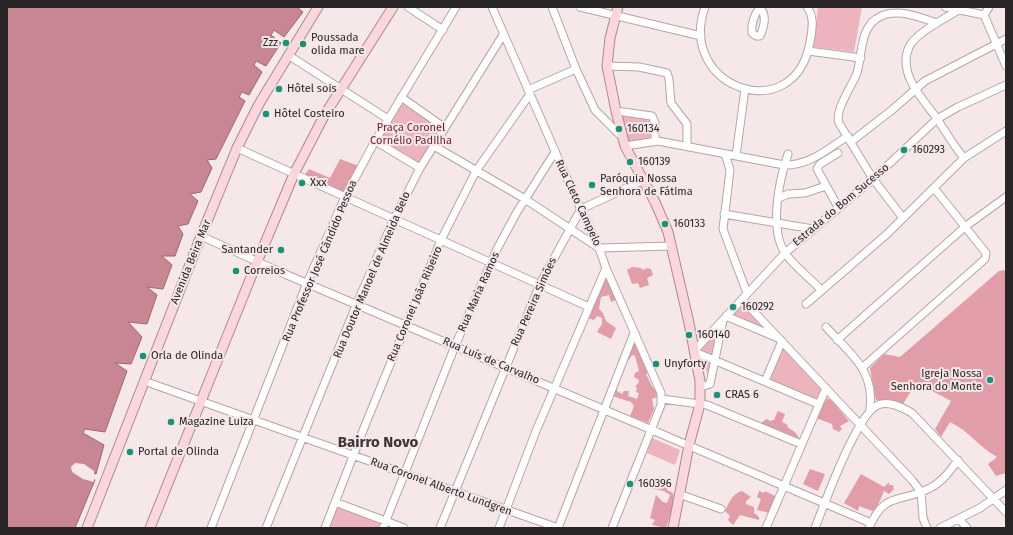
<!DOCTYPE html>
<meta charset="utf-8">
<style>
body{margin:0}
#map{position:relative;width:1013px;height:535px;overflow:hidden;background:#f6e7e9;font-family:"Fira Sans",sans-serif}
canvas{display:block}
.frame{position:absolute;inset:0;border:8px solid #292425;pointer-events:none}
</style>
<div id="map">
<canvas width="1013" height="535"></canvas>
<div class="frame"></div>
</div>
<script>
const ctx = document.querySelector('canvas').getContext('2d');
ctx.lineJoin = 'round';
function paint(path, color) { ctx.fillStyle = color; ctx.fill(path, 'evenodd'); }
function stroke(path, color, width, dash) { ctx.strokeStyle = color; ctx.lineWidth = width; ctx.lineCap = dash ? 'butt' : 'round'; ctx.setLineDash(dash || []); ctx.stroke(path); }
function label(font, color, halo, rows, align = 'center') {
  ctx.font = font + ' "Fira Sans",sans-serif'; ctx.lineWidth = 4; ctx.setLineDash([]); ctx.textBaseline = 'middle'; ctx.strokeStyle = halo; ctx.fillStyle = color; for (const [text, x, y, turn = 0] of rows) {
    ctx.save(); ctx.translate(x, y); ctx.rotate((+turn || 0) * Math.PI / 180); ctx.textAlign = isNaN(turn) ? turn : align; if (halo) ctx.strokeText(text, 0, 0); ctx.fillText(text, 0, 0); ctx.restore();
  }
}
paint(new Path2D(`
 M818,7H862L854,52L813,47Z
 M401,103L441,129L420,164L380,139Z
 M622,113L652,118L654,139L629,143Z
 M743,304L765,329L731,316Z
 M719,328L708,377L700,349Z
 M782,347L823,389L817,399H812L768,379Z
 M652,438L680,450L675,465L647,453Z
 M337,505L403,528H328Z`), '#edb4bd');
paint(new Path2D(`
 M340,159L359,166L345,193L305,174L309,169L330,178Z
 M632,267L641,268L643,270L647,268L651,269L653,275L647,278L649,285L640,288L638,283L632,284L627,270Z
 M1006,270V473L996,476L988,464L997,457C979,447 968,430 950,422L941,437L935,429L951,401L921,385L913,388L903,404L876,400L870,368L884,354L900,357L999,271Z
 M607,279L616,300L611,302L609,295L601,297L599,309L603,313L606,321L616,328L611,339L597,332L602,324V318L597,316L594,320L587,318L603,283Z
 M634,344L642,348L651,371L646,374L653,388L660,389L657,397L652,399L654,409L648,423L630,416L634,406L631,402L612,396L614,389L622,394L624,391H629L628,396L637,399L639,393L636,392L637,388L635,387L639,382L638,379L634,377L635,373L639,371L635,356L632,355L629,360L627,358Z
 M827,398L832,401L849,421L840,426L842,429L839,432L833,429L832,424L816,418Z
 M778,411L785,414L782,422L788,425L787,427L795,432L801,441L762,425V422L767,419L770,421L774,420Z
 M810,469L825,474L818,491L803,484Z
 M861,474L884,487L889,482V485H893L894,489L889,494L884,491L875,512L859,506L858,511L844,503Z
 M654,482L667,485V490L673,493C676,504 669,517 666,528L652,525L655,520L650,518L656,495L663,502L667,503L670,495L664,491L651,488L649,483Z
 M742,491L751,497L746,501V504L754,507V513L759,517V520L740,515L733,525L728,520L730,516L725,511C729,502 732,494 742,491Z
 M759,491L764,493L765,491L777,497L770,513L757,510L761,499L757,497Z`), '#e19da8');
const water = new Path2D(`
 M7,7H297L303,12L284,37L274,30L271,35L281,43L266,66L256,61L254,65L262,72L249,95L242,92L239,97L245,101L216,159L207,160L212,168L201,192L190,194L198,201L188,224L178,226L183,234L175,256H162L172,265L163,289L147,287L157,295L147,324L128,322L142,337L131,364L115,363L127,371L105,432L85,429L83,433L104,445L96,474L79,467L77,473L95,480L75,528H7Z`);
paint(water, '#c88692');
stroke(water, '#986971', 1);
paint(new Path2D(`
 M75,463L84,464L94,471V475L80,469V471L94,477V482L83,479L72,472L71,467Z`), '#f6e7e9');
const minor = new Path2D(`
 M408,7L443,30
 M492,7L572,190L599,248L606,268L661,393V405L612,528
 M552,7L576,69L595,110L623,138
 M580,7L701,36
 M705,7C676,88 795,129 810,42C812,30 815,17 807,7
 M945,7L984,15
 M760,8C767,15 764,27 760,36H756L752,33C751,23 754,15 760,7
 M957,11C944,19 916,33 909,47C897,75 924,100 938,120C946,133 954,146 964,158
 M984,15L1006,66
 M984,15L989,7
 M808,51L861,58
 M288,55L388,119
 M607,66L639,67L667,73L669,79L671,103L687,124V146
 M528,90L576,69
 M401,97L445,128
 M616,111L652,116L655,123V141
 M375,141L420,168
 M852,141L892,110L925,81L1006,39
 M434,146L525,199L599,248L672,246
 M625,146L658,141L784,165C809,166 829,148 848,136
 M237,148L589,307
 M838,153L820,164L817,169L838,207
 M725,154L730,170L723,229L747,293
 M788,154C779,180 769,229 785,253C794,266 810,278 821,290
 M736,156L745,89
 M779,198L788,194L805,193L826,186
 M724,214L813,229
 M903,218L873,179L839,123C834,111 852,86 857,73C862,56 860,30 876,19C894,6 919,17 937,23
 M201,236L287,275L871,523
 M742,299L912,480L921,492L923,518L927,528
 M806,304L887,234L964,158L1006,131
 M726,316L778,338
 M826,327C850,354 875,369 870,409
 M837,340L966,226L1006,197
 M695,350L785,253L873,179L937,119L958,107L1006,85
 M695,352L818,404
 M863,367L985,259L986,253L934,188
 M144,381L558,528L634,333
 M765,381L782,341
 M701,387L710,384L723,320
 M662,399L707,405L801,444
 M679,494L721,509
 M335,502L404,528
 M959,519L967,528
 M211,528L307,283L345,197L375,141L456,7
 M266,528L357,303L394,219L420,168L503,35
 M325,528L366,423L441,240L476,171L530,94
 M383,528L455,346L496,251L517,212L555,152
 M440,528L540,284L581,209L644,180
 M499,528L536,431L606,268
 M766,528L826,388
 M815,528C824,505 857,413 878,405C889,400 903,408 912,413L1006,512
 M869,528C885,490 900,504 930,488C942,482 950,471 958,460
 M940,528L980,508L1006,490`);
const major = new Path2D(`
 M618,7L610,38L607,66L616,111L625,146L655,202L668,232L689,323L700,381V404L689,445L673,528
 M87,528L201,236L237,148L259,104L318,7
 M150,528L257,262L294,174L324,116L393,7`);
stroke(minor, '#b4a5a7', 9);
stroke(major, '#ae878e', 11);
stroke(minor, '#fff', 7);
stroke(major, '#fad7dd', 9);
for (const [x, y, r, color] of [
 [286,43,4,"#199277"],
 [303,44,4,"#199277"],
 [279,89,4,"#199277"],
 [266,114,4,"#199277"],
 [619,129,4,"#199277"],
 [904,150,4,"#199277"],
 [630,162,4,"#199277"],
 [302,183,4,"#199277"],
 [592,185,4,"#199277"],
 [665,224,4,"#199277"],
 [281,250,4,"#199277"],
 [236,271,4,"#199277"],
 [733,307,4,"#199277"],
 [689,335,4,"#199277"],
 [143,356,4,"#199277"],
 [656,364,4,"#199277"],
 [990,380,4,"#199277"],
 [717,395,4,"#199277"],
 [171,422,4,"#199277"],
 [130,452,4,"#199277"],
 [630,484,4,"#199277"]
]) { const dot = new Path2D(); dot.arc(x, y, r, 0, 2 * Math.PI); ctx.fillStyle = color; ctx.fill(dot); stroke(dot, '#f6e7e9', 1.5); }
label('11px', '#292425', '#f6e7e9', [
 ["Poussada",311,38],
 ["olida mare",311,51],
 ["Zzz",278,43,"right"],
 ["Hôtel sois",287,89],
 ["Hôtel Costeiro",274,114],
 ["160134",627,129],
 ["160293",912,150],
 ["160139",638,162],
 ["Paróquia Nossa",600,179],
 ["Senhora de Fátima",600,192],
 ["Xxx",310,183],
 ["160133",673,224],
 ["Santander",273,250,"right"],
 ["Correios",244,271],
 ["160292",741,307],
 ["160140",697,335],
 ["Orla de Olinda",151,356],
 ["Unyforty",664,364],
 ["Igreja Nossa",982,374,"right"],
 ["Senhora do Monte",982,387,"right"],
 ["CRAS 6",725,395],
 ["Magazine Luiza",179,422],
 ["Portal de Olinda",138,452],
 ["160396",638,484]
], 'left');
label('11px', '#6c1d33', '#f6e7e9', [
 ["Praça Coronel",411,128],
 ["Cornélio Padilha",411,141]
]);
label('11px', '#292425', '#f6e7e9', [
 ["Rua Cleto Campelo",578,203,65],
 ["Estrada do Bom Sucesso",841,205,-40],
 ["Rua Professor José Cândido Pessoa",320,261,-67],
 ["Avenida Beira Mar",191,262,-68],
 ["Rua Doutor Manoel de Almeida Belo",372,275,-67],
 ["Rua Maria Ramos",479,292,-66],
 ["Rua Pereira Simões",534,302,-66],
 ["Rua Coronel João Ribeiro",415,304,-67],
 ["Rua Luís de Carvalho",491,361,23],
 ["Rua Coronel Alberto Lundgren",441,487,20]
]);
label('bold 15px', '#403436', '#f6e7e9', [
 ["Bairro Novo",378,443]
]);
</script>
